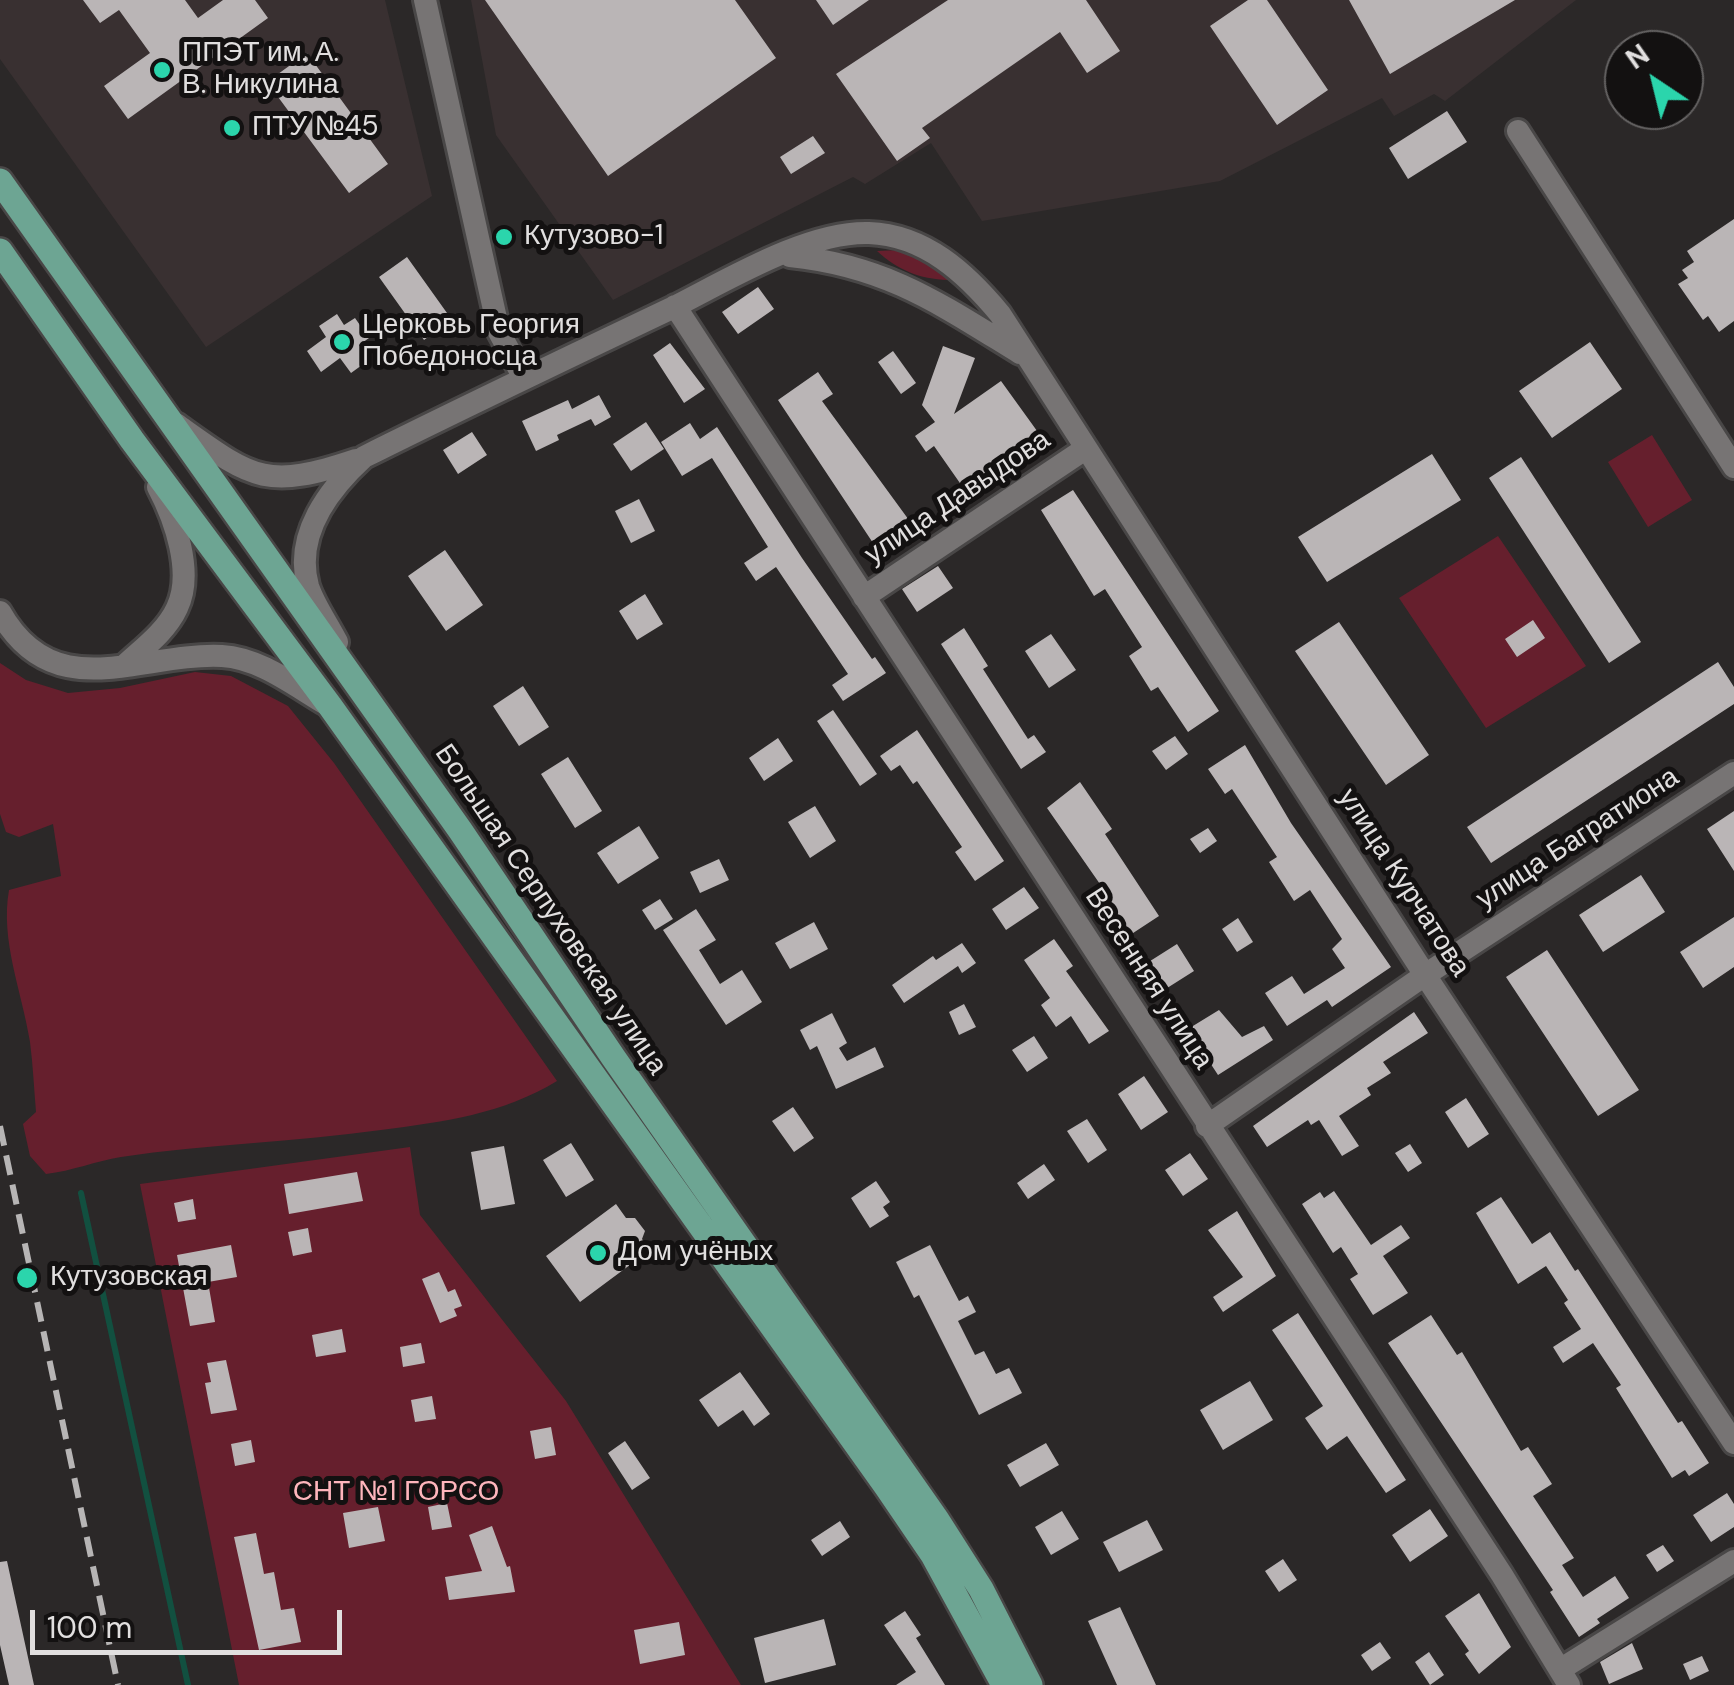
<!DOCTYPE html>
<meta charset="utf-8">
<style>
body{margin:0}
#map{position:relative;width:1734px;height:1685px;overflow:hidden;background:#2b2828;font-family:"DM Sans",sans-serif}
canvas{display:block}
.north{position:absolute;left:1604px;top:30px;width:100px;height:100px;box-sizing:border-box;background:#131111;border:2px solid #656363;border-radius:50%;rotate:325deg;font-size:28px;font-weight:700;line-height:40px;text-align:center;color:#e1dfdf}
.north::after{content:'';display:block;margin:auto;width:35px;height:45px;background:#2bd5ac;clip-path:polygon(50% 0,100% 100%,50% 72%,0 100%)}
.scale{position:absolute;left:30px;top:1610px;width:312px;height:45px;box-sizing:border-box;border:5px solid #e1dfdf;border-top:0;padding-left:12px;font-size:30px;line-height:35px;white-space:nowrap;color:#e1dfdf;-webkit-text-stroke:8px #131111;paint-order:stroke}
</style>
<div id="map">
<canvas width="1734" height="1685"></canvas>
<div class="north">N</div>
<div class="scale">100 m</div>
</div>
<script>
const ctx = document.querySelector('canvas').getContext('2d');
ctx.lineJoin = 'round';
function paint(path, color) { ctx.fillStyle = color; ctx.fill(path, 'evenodd'); }
function stroke(path, color, width, dash) { ctx.strokeStyle = color; ctx.lineWidth = width; ctx.lineCap = dash ? 'butt' : 'round'; ctx.setLineDash(dash || []); ctx.stroke(path); }
function label(font, color, halo, rows, align = 'center') {
  ctx.font = font + ' "DM Sans",sans-serif'; ctx.lineWidth = 10; ctx.setLineDash([]); ctx.textBaseline = 'middle'; ctx.strokeStyle = halo; ctx.fillStyle = color; for (const [text, x, y, turn = 0] of rows) {
    ctx.save(); ctx.translate(x, y); ctx.rotate((+turn || 0) * Math.PI / 180); ctx.textAlign = isNaN(turn) ? turn : align; if (halo) ctx.strokeText(text, 0, 0); ctx.fillText(text, 0, 0); ctx.restore();
  }
}
paint(new Path2D(`
 M0,0H385L432,196L206,347L0,59Z
 M471,0H1576L1445,101L1434,94L1394,116L1382,98L1220,181L982,221L931,143L865,184L853,177L613,300L496,135Z`), '#393031');
paint(new Path2D(`
 M900,250L932,264L948,280C919,279 898,270 877,251Z
 M1652,435L1692,500L1648,527L1608,462Z
 M1498,536L1586,666L1486,728L1399,598Z
 M0,663L26,680L68,693L120,688L195,672L231,676L288,706L334,763L557,1081C503,1114 443,1122 381,1130C295,1142 207,1144 121,1157C96,1161 72,1171 46,1174L30,1156L23,1124L36,1112C34,1089 33,1065 30,1042C22,991 0,941 9,890L61,876L53,824L19,837L6,832L0,814Z
 M410,1147L420,1215L566,1401L741,1685H239L140,1184Z`), '#661f2d');
stroke(new Path2D(`
 M81,1193L188,1685`), '#125040', 6);
paint(new Path2D(`
 M83,0H185L198,18L223,0H255L268,18L128,119L104,86L150,53L119,10L100,23Z
 M485,0H735L776,58L608,176Z
 M816,0H869L833,25Z
 M948,0H1086L1120,51L1087,73L1060,32L922,128L930,138L897,161L836,74Z
 M1248,0H1267L1328,90L1277,125L1210,26Z
 M1349,0H1515L1390,74Z
 M307,53L388,164L349,193L267,82Z
 M1447,111L1467,142L1408,179L1389,148Z
 M813,136L825,153L791,174L780,157Z
 M1734,219V321L1719,332L1708,316L1703,320L1678,284L1688,278L1682,270L1694,262L1687,251Z
 M407,257L452,320L424,340L379,277Z
 M758,287L774,309L738,334L722,312Z
 M337,314L344,325L355,318L369,338L359,345L369,360L351,373L340,358L321,372L307,351L326,337L319,326Z
 M1590,342L1622,389L1552,438L1519,391Z
 M670,343L705,389L684,403L653,355Z
 M943,346L975,358L954,414L1001,381L1045,442L969,496L934,446L926,452L915,436L935,422L922,405Z
 M893,351L916,383L901,394L878,362Z
 M818,372L833,394L822,401L914,527L879,552L778,400Z
 M599,395L611,417L595,426L591,419L557,435L559,440L536,451L522,421L568,400L572,409Z
 M646,422L664,449L631,471L613,444Z
 M690,423L700,439L717,427L802,558L872,659L875,657L886,673L843,701L832,685L848,674L776,567L756,581L744,563L768,547L712,458L682,476L661,442Z
 M472,432L487,455L458,474L443,450Z
 M1432,454L1461,500L1327,582L1298,537Z
 M1521,457L1641,642L1609,663L1489,478Z
 M1073,490L1219,711L1188,732L1158,687L1151,691L1129,656L1142,647L1105,589L1094,596L1041,510Z
 M639,499L655,531L631,543L615,511Z
 M445,550L483,605L446,631L408,576Z
 M938,566L953,588L917,612L902,589Z
 M645,594L663,624L637,640L619,611Z
 M1533,620L1545,638L1517,657L1505,639Z
 M1339,622L1429,755L1386,785L1295,651Z
 M964,628L988,666L983,669L1028,739L1034,735L1046,752L1021,769L941,644Z
 M1051,634L1076,670L1049,688L1025,651Z
 M1718,662L1734,687V704L1491,863L1467,827Z
 M523,686L549,727L519,746L493,706Z
 M833,710L877,774L860,786L817,721Z
 M917,730L1004,861L975,881L955,852L962,847L917,781L913,784L900,765L891,771L880,756Z
 M1175,736L1188,754L1166,770L1152,751Z
 M778,738L793,761L764,781L749,758Z
 M1245,745L1291,823L1391,967L1332,1007L1327,1000L1287,1026L1265,993L1292,976L1304,994L1345,968L1332,949L1342,939L1310,890L1294,901L1269,862L1277,857L1232,789L1225,794L1208,769Z
 M568,757L602,811L575,828L541,774Z
 M1080,782L1112,829L1105,834L1159,916L1127,937L1104,901L1109,897L1047,808Z
 M815,806L836,841L810,858L788,822Z
 M1734,811V871L1707,829Z
 M639,826L659,858L618,884L597,853Z
 M1208,828L1217,841L1200,853L1190,839Z
 M719,859L729,880L700,893L690,872Z
 M1641,875L1665,912L1603,952L1579,915Z
 M1024,887L1039,908L1006,930L992,909Z
 M660,899L673,919L655,930L642,910Z
 M696,909L716,940L699,950L720,984L742,970L762,1002L726,1025L663,930Z
 M1734,917V967L1703,988L1680,952Z
 M1238,918L1253,942L1237,952L1222,929Z
 M814,922L828,949L790,969L775,943Z
 M1054,939L1073,966L1066,971L1109,1031L1089,1044L1071,1016L1056,1027L1041,1005L1050,998L1024,960Z
 M962,943L976,963L962,973L958,966L904,1003L892,985L933,956L936,960Z
 M1177,944L1194,971L1164,990L1147,963Z
 M1547,950L1639,1090L1598,1116L1506,977Z
 M964,1004L976,1027L959,1035L949,1012Z
 M1219,1010L1242,1037L1264,1026L1273,1040L1218,1075L1188,1029Z
 M1414,1012L1428,1033L1383,1062L1391,1073L1367,1088L1371,1095L1339,1116L1359,1146L1342,1156L1319,1120L1311,1125L1308,1120L1267,1147L1253,1126Z
 M832,1013L847,1043L839,1048L847,1061L875,1047L884,1067L836,1089L817,1046L810,1050L800,1030Z
 M1034,1036L1048,1058L1027,1072L1012,1050Z
 M1144,1076L1168,1112L1141,1130L1118,1094Z
 M1466,1098L1489,1134L1468,1148L1445,1112Z
 M793,1107L814,1138L794,1152L772,1121Z
 M1087,1119L1107,1150L1088,1163L1067,1131Z
 M571,1143L594,1180L566,1197L543,1160Z
 M1410,1144L1422,1163L1408,1172L1395,1153Z
 M504,1146L515,1204L481,1210L471,1152Z
 M1190,1153L1208,1179L1183,1196L1165,1170Z
 M1044,1164L1055,1180L1028,1199L1017,1183Z
 M357,1172L363,1201L289,1214L284,1184Z
 M876,1181L890,1202L883,1207L889,1216L870,1228L851,1198Z
 M1334,1191L1371,1245L1401,1225L1410,1238L1383,1256L1408,1293L1373,1315L1350,1279L1358,1274L1341,1247L1333,1253L1302,1204L1320,1192L1324,1198Z
 M1501,1197L1532,1244L1550,1232L1575,1271L1578,1269L1678,1423L1682,1421L1709,1463L1689,1476L1685,1470L1672,1478L1616,1388L1621,1385L1593,1343L1563,1363L1553,1347L1581,1329L1564,1303L1568,1300L1546,1266L1518,1284L1476,1213Z
 M193,1199L196,1219L178,1222L174,1203Z
 M616,1204L626,1218H635L645,1231L642,1239L650,1250L580,1302L546,1256Z
 M1237,1211L1276,1276L1223,1312L1213,1297L1243,1277L1208,1230Z
 M308,1228L312,1252L293,1256L288,1232Z
 M231,1245L237,1277L208,1282L215,1322L190,1326L177,1255Z
 M930,1245L959,1301L968,1296L976,1312L958,1321L975,1355L984,1351L996,1374L1009,1368L1022,1393L979,1415L919,1295L914,1298L896,1262Z
 M439,1272L448,1292L455,1289L462,1306L454,1309L457,1316L440,1323L422,1279Z
 M1298,1313L1406,1480L1386,1493L1347,1436L1327,1450L1305,1418L1323,1406L1272,1330Z
 M1431,1315L1457,1355L1462,1352L1521,1451L1528,1447L1552,1484L1533,1496L1574,1558L1562,1565L1583,1597L1615,1576L1629,1598L1597,1619L1600,1623L1579,1637L1550,1592L1553,1590L1388,1343Z
 M342,1329L346,1352L316,1357L312,1335Z
 M421,1343L425,1363L403,1367L400,1347Z
 M226,1360L237,1410L211,1414L205,1383L211,1382L207,1363Z
 M740,1372L770,1414L754,1426L743,1410L718,1427L699,1400Z
 M1250,1381L1273,1420L1223,1450L1200,1410Z
 M432,1396L436,1419L415,1422L411,1400Z
 M551,1427L556,1455L535,1459L530,1431Z
 M251,1440L255,1462L235,1466L231,1444Z
 M625,1441L650,1478L632,1490L608,1453Z
 M1046,1443L1059,1465L1020,1487L1007,1465Z
 M1727,1493L1734,1504V1527L1711,1542L1693,1515Z
 M447,1503L452,1527L432,1530L428,1507Z
 M378,1507L385,1541L349,1548L343,1513Z
 M1430,1509L1448,1536L1410,1562L1392,1535Z
 M1062,1511L1079,1539L1051,1555L1035,1527Z
 M1147,1520L1163,1550L1119,1572L1103,1542Z
 M840,1521L850,1537L822,1556L811,1540Z
 M492,1526L507,1567L510,1566L515,1592L449,1600L445,1577L482,1571L469,1535Z
 M256,1533L264,1574L274,1572L281,1610L294,1608L301,1642L259,1650L234,1537Z
 M1663,1545L1674,1561L1657,1572L1646,1555Z
 M1283,1559L1297,1580L1279,1592L1265,1571Z
 M7,1561L34,1685H9L0,1645V1562Z
 M1479,1593L1511,1647L1479,1674L1465,1654L1469,1651L1445,1616Z
 M1120,1607L1156,1685H1117L1088,1621Z
 M905,1611L921,1635L916,1638L945,1685H896L916,1672L884,1625Z
 M824,1619L836,1665L765,1683L754,1638Z
 M679,1622L685,1655L640,1664L634,1630Z
 M1380,1642L1391,1658L1372,1671L1361,1655Z
 M1632,1643L1643,1669L1609,1684L1600,1662Z
 M1429,1652L1444,1675L1430,1685L1415,1662Z
 M1702,1656L1709,1671L1690,1680L1683,1664Z`), '#bab5b6');
const minor = new Path2D(`
 M425,0L499,332L524,378
 M1518,131L1734,467
 M790,256C887,266 940,304 1020,353
 M675,306L1502,1575L1569,1685
 M176,424C252,478 264,491 356,460
 M864,597L1085,449
 M0,612C54,708 140,652 222,656C260,658 295,686 326,704
 M337,642C328,624 314,605 308,586C294,535 329,489 364,457C466,406 569,357 672,308C726,281 807,231 869,233C925,235 966,273 1000,314L1425,975L1734,1443
 M124,666C142,649 166,632 177,608C194,573 175,519 158,487
 M1207,1126L1425,975L1734,773
 M1561,1669L1734,1561`);
const major = new Path2D(`
 M0,181L460,830L613,1057L937,1520L981,1589L1030,1685
 M0,251L132,440L330,706L886,1486L933,1555L1004,1685`);
stroke(minor, '#494747', 28);
stroke(major, '#494747', 30);
stroke(minor, '#777474', 22);
stroke(major, '#6da593', 25);
stroke(new Path2D(`
 M0,1126L118,1685`), '#b7b5b5', 6, [20, 10]);
for (const [x, y, r, color] of [
 [162,70,10,"#2bd5ac"],
 [232,128,10,"#2bd5ac"],
 [504,237,10,"#2bd5ac"],
 [342,342,10,"#2bd5ac"],
 [598,1253,10,"#2bd5ac"],
 [27,1278,12,"#2bd5ac"]
]) { const dot = new Path2D(); dot.arc(x, y, r, 0, 2 * Math.PI); ctx.fillStyle = color; ctx.fill(dot); stroke(dot, '#131111', 4); }
label('28px', '#e1dfdf', '#131111', [
 ["ППЭТ им. А.",182,54],
 ["В. Никулина",182,86],
 ["ПТУ №45",252,128],
 ["Кутузово-1",524,237],
 ["Церковь Георгия",362,326],
 ["Победоносца",362,358],
 ["Дом учёных",618,1253],
 ["Кутузовская",50,1278]
], 'left');
label('28px', '#e1dfdf', '#131111', [
 ["улица Давыдова",958,498,-34],
 ["улица Багратиона",1578,839,-33],
 ["улица Курчатова",1403,883,57],
 ["Большая Серпуховская улица",550,910,56],
 ["Весенняя улица",1148,979,57]
]);
label('28px', '#feb5bc', '#131111', [
 ["СНТ №1 ГОРСО",396,1493]
]);
</script>
